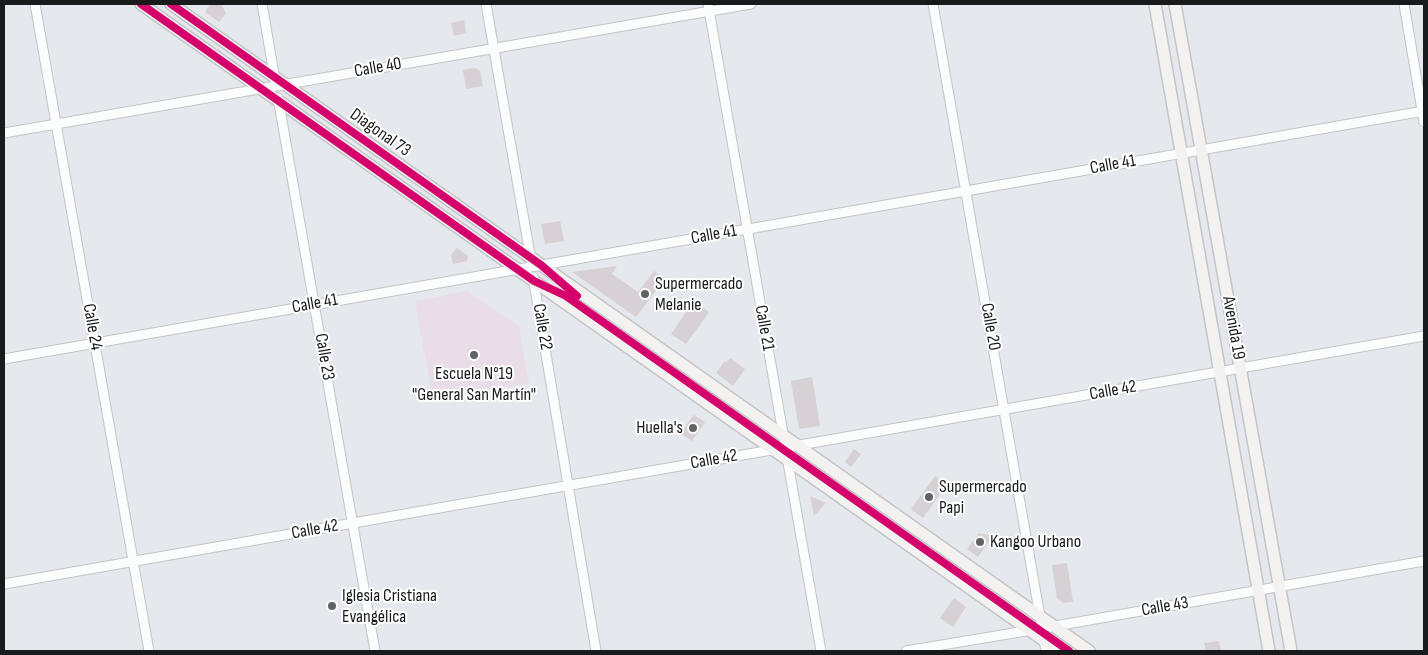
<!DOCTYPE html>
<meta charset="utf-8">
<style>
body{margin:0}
#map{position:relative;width:1428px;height:655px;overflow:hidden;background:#e5e8ec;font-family:"Sofia Sans Condensed",sans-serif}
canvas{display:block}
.frame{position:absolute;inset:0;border:5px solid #181a1c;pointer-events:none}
</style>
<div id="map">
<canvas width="1428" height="655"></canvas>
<div class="frame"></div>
</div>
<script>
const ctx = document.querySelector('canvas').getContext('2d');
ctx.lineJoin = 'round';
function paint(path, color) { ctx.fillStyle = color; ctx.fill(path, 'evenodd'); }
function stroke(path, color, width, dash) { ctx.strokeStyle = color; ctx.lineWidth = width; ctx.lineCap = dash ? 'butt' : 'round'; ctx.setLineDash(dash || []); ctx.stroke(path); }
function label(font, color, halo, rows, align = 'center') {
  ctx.font = font + ' "Sofia Sans Condensed",sans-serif'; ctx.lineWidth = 4; ctx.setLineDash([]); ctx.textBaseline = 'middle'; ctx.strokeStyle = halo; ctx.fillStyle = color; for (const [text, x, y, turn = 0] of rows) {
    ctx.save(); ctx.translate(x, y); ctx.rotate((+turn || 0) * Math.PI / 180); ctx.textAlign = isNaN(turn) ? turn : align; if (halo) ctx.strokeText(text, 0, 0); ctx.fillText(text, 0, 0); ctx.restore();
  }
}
paint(new Path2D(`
 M467,291L519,326L529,383L433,401L415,301Z`), '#e9dee8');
paint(new Path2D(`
 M210,4H221L226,13L219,22L205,12Z
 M464,20L466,33L454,36L451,23Z
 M475,68L480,71L483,86L466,89L463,70Z
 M560,221L564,241L545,244L541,224Z
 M457,248L468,256L467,261L453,264L451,255Z
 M617,266L612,274L638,292L654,271L665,279L636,317L572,272Z
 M694,301L709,312L686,344L671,334Z
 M730,358L745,369L733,386L716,373L725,361L726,363Z
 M812,377L820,426L799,429L791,381Z
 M694,415L705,422L692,441L680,433Z
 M854,449L861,454L851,467L845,462Z
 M935,476L947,484L923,518L911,509Z
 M810,496L826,503L814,516Z
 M979,533L993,536L978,557L967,549Z
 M1067,563L1073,602L1063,603L1057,598L1052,565Z
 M954,598L966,607L953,627L940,618Z
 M1219,641L1221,651H1206L1204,643Z`), '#d7d0d4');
const minor = new Path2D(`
 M35,4L149,651
 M262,4L275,80
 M486,4L531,260
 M708,4L784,439
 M933,4L1046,651
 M1404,4L1424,122
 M278,98L375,651
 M4,133L751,4
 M533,277L596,651
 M4,359L1424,111
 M787,457L821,651
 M4,584L1424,336
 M1050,627L1424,561
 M906,651L1032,630`);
const secondary = new Path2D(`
 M141,4L1059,651
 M171,4L1089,651
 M1155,4L1269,651
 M1175,4L1291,651`);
stroke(minor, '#c3c5c8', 11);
stroke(secondary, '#c3c5c8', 14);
stroke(minor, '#fbfcfc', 9);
stroke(secondary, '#f4f2f0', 11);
stroke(new Path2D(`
 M141,4L534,281L566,296L1069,651
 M171,4L541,265L577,296`), '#d6006c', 8);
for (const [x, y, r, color] of [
 [645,294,5,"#606265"],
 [474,355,5,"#606265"],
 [693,428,5,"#606265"],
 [929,497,5,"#606265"],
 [980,542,5,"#606265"],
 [332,606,5,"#606265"]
]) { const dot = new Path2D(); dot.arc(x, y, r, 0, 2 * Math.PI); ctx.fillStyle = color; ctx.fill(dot); stroke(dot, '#fff', 2); }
label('18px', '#181a1c', '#fff', [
 ["Calle 40",378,68,-10],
 ["Diagonal 73",380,133,35],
 ["Calle 41",1113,165,-10],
 ["Calle 41",714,235,-10],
 ["Calle 41",315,304,-10],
 ["Calle 24",92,327,80],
 ["Calle 22",542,327,80],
 ["Calle 20",990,327,80],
 ["Calle 21",764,328,80],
 ["Avenida 19",1233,328,80],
 ["Calle 23",324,357,80],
 ["Calle 42",1113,391,-10],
 ["Calle 42",714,460,-10],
 ["Calle 42",315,530,-10],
 ["Calle 43",1165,607,-10]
]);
label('18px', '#181a1c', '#fff', [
 ["Supermercado",655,284],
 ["Melanie",655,305],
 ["Escuela N°19",474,374,"center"],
 ["\"General San Martín\"",474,395,"center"],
 ["Huella's",683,428,"right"],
 ["Supermercado",939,487],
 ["Papi",939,508],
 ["Kangoo Urbano",990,542],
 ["Iglesia Cristiana",342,596],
 ["Evangélica",342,617]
], 'left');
</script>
